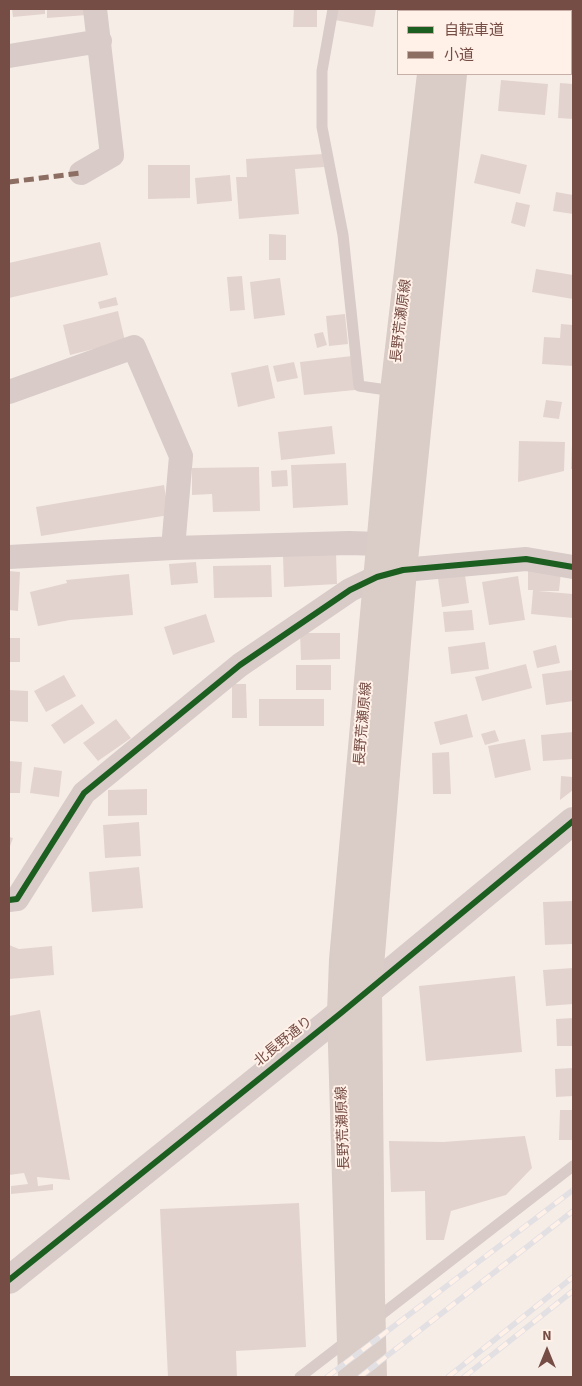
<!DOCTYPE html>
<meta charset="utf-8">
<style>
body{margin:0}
#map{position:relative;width:582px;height:1386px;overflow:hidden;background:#f7ede7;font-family:"Source Sans 3","Noto Sans JP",sans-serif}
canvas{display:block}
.frame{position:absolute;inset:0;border:10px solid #764d45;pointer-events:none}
.legend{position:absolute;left:397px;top:10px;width:175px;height:65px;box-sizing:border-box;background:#fff1e8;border:1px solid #c8afa7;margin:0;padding:6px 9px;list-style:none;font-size:15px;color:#764d45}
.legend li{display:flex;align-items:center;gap:10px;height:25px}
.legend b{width:25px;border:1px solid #c8afa7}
.north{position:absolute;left:522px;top:1326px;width:50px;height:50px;-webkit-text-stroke:4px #fff1e8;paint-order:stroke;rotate:0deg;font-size:14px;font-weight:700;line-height:20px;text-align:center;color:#764d45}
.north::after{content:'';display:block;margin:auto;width:18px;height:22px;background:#764d45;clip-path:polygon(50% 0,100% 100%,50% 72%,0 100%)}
</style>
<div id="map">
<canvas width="582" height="1386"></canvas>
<div class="frame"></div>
<ul class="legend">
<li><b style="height:6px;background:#1b5e20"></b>自転車道</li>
<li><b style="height:6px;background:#8d6e63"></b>小道</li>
</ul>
<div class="north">N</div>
</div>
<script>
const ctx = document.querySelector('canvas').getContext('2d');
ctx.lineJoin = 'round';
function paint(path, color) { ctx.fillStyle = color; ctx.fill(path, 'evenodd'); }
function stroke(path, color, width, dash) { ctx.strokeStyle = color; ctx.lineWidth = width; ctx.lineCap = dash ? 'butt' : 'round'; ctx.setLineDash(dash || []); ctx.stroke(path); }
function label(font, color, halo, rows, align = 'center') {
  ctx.font = font + ' "Source Sans 3","Noto Sans JP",sans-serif'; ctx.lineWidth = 4; ctx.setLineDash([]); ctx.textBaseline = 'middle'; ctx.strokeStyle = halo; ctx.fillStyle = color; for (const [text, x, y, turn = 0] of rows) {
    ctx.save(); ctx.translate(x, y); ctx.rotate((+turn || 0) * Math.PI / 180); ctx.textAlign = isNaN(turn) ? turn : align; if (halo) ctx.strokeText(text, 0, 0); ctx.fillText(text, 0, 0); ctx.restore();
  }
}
paint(new Path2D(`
 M12,9H45V14L13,17Z
 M47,9H86L87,15L47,18Z
 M294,9H317V27H293Z
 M337,9H376L373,27L335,20Z
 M531,9H557V11H531Z
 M559,9H573V43H571V11H559Z
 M501,80L548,84L545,115L498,111Z
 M560,83L573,84V119L558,118Z
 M323,154L324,167L295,169L299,214L239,219L236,177H247L246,159Z
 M481,154L527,165L520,194L474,183Z
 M148,165H190V198L148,199Z
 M230,175L232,201L197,204L195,178Z
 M556,192L573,195V214L553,211Z
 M516,202L530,205L525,227L511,223Z
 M269,234L286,235V260H269Z
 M100,242L108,275L9,298V263Z
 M536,269L573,275V299L532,292Z
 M242,276L245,310L230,311L227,277Z
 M280,278L285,315L254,319L250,282Z
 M116,297L118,305L100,309L98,302Z
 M118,311L125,341L70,355L63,325Z
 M345,314L348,344L329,346L326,316Z
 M561,324L573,325V366L542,364L544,337L560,338Z
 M323,332L327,345L317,348L314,334Z
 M352,356L355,390L304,395L300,362Z
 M294,362L298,378L277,382L273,366Z
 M268,365L275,398L238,407L231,373Z
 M546,400L562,402L559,419L543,417Z
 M332,426L335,454L281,460L278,432Z
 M519,441L565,442L564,471L518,482Z
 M572,444H573V469H571Z
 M346,463L348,505L293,508L291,465Z
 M259,467L260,511L213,512L212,494L192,495V468Z
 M287,470L288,486L272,487L271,471Z
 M164,485L169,515L41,536L36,507Z
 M336,552L337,584L284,587L283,555Z
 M196,562L198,583L171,585L169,564Z
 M271,565L272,597L214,598L213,566Z
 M528,570L561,572L559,591H538L573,594V618L531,614L533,590H528Z
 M9,571L20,572L18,611L9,610Z
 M129,574L133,615L70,620L38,626L30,592L67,583L66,580Z
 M465,575L469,603L442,607L438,578Z
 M518,576L525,620L489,625L482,582Z
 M472,610L474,630L445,632L443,612Z
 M206,614L215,642L173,655L164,627Z
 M300,633H340V659L301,660Z
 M9,638H20V662H9Z
 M485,642L489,669L451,674L448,647Z
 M556,645L560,663L537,668L533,651Z
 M526,664L532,688L482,701L475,677Z
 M296,665H331V690H296Z
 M573,670V701L546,705L542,674Z
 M64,675L76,696L46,712L34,691Z
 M232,684H246L247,718H232Z
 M9,690L28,691V722L9,721Z
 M259,699H324V726H259Z
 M82,704L95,723L64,744L51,725Z
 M467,714L473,737L440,745L434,722Z
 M116,719L131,738L98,761L83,743Z
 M495,730L499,741L485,745L481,734Z
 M573,732V759L543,761L541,735Z
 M525,739L531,770L495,778L488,746Z
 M449,752L451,794H433L432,753Z
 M9,761L22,762L20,793H9Z
 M34,767L62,771L59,797L30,793Z
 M561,776L573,777V790L560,800Z
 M147,789V815L108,816V790Z
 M139,822L141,856L105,858L103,825Z
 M9,837L13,838L9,849Z
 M139,867L143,908L92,912L89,872Z
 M573,901V944L545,945L543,902Z
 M9,945L19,949L52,946L54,975L9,979Z
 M573,968V1004L546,1006L543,970Z
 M515,976L522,1052L426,1061L419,986Z
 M40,1010L70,1180L37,1177L38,1186L53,1184V1190L11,1194V1186L28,1184L24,1173L9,1175V1016Z
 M573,1018V1046H557L556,1019Z
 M573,1068V1096L556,1097L555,1069Z
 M560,1110H573V1140H559Z
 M525,1136L532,1168L506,1195L451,1211L444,1240H426L425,1191L391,1192L389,1141L443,1142Z
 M299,1203L306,1347L236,1351L237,1377H168L160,1209Z`), '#e3d3ce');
stroke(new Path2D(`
 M333,9L322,71V127L343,235L359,386L394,391
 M373,1321L573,1166
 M300,1377L348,1340`), '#d8cbc8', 11);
stroke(new Path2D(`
 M9,56L100,41
 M81,173L112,155L95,9
 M9,392L134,347L181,456L173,548
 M9,557L173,548L349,543L380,544
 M9,900L17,899L84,793L240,665L350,590L377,577L403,570L526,559L573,567`), '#d8cbc8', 24);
stroke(new Path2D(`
 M9,1280L341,1013L573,821`), '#d8cbc8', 28);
stroke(new Path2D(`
 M439,11V9
 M459,11V9
 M352,1377L341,1013L343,960L394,391L431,74
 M373,1377L371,1297L368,990L403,570L453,74`), '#daccc6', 28);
const rail = new Path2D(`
 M327,1377L573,1190
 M360,1377L573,1211
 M448,1377L573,1277
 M464,1377L573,1291`);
stroke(rail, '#e3e0e4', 5.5);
stroke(rail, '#fff1e8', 4, [11]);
stroke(new Path2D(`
 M9,182L81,173`), '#8d6e63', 5, [10, 5]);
stroke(new Path2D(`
 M9,900L17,899L84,793L240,665L350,590L377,577L403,570L526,559L573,567
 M9,1280L341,1013L573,821`), '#1b5e20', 6);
label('14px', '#764d45', '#fff1e8', [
 ["長野荒瀬原線",402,321,-83],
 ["長野荒瀬原線",364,724,-85],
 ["北長野通り",284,1042,-39],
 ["長野荒瀬原線",344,1128,-92]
]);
</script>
